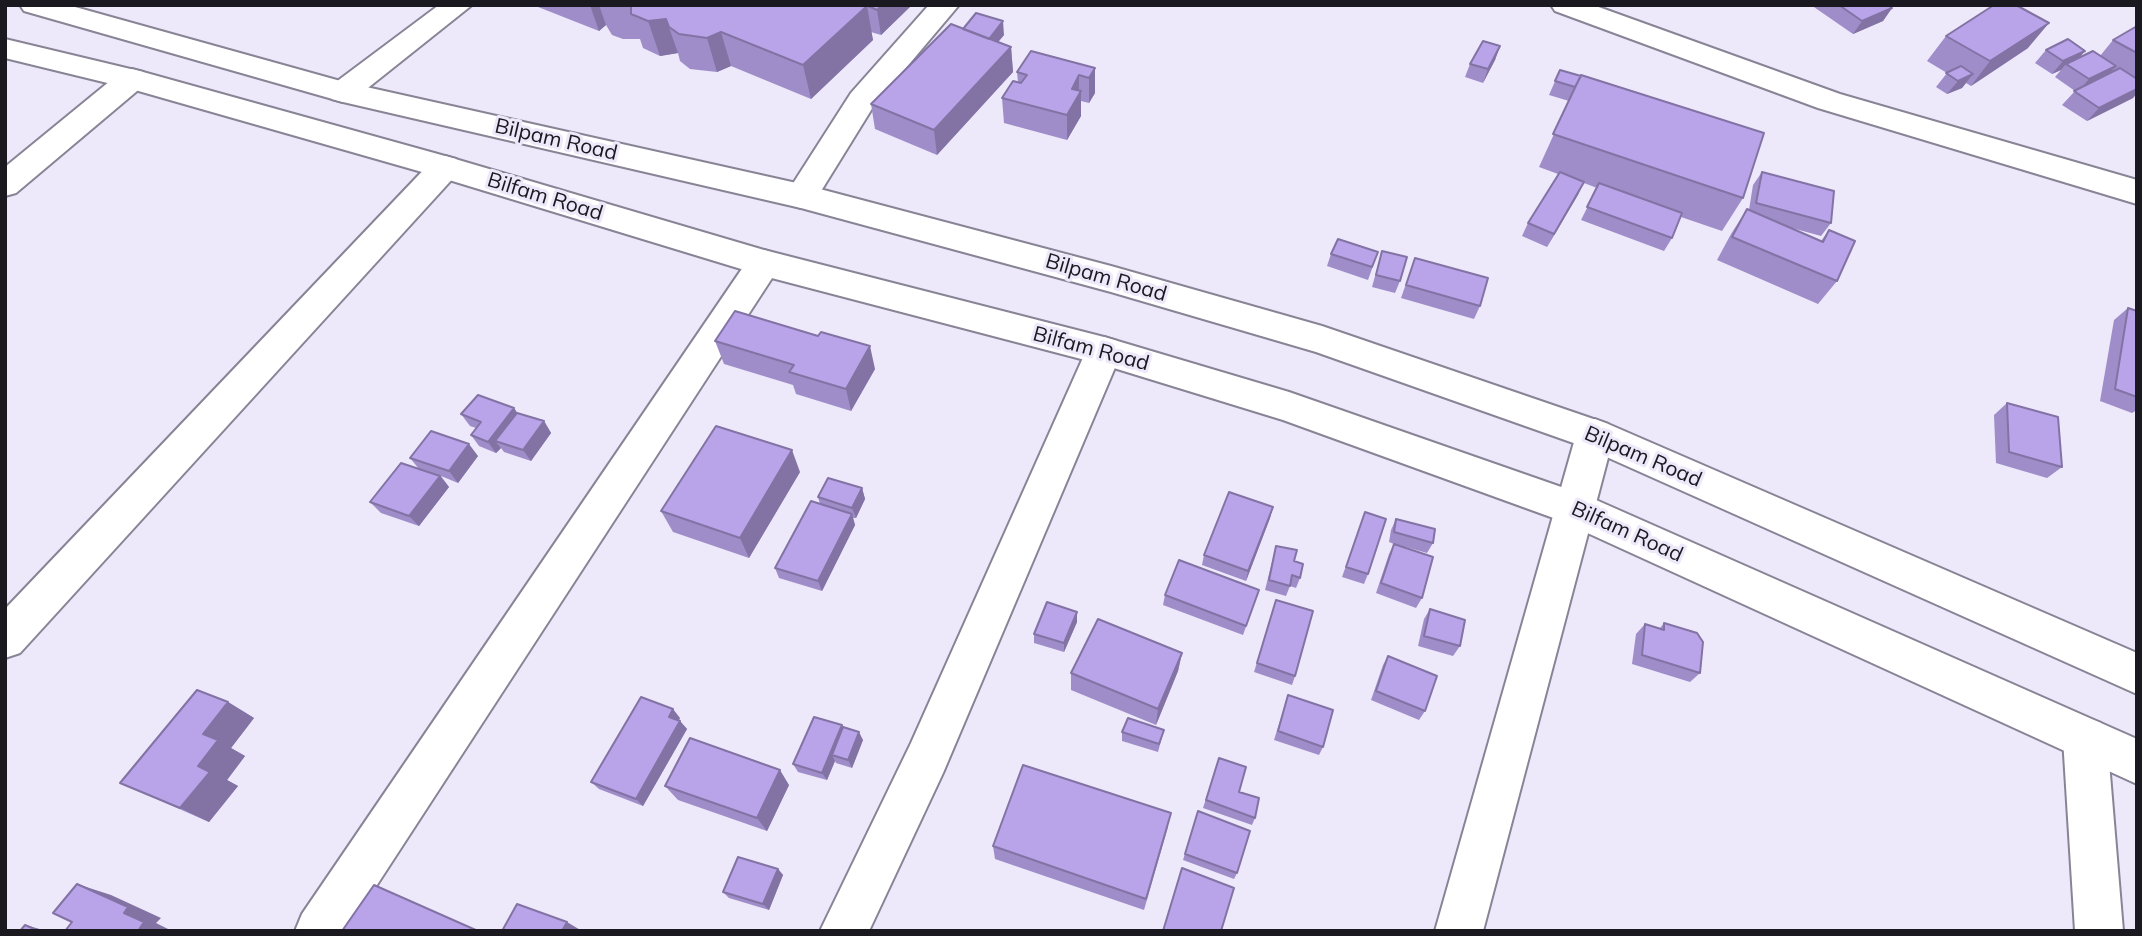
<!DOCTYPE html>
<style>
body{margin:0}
#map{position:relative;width:2142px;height:936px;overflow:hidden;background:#ede8fa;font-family:Mulish,sans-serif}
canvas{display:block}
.frame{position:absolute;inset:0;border:7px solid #1a191f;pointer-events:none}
</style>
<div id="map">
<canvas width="2142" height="936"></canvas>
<div class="frame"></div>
</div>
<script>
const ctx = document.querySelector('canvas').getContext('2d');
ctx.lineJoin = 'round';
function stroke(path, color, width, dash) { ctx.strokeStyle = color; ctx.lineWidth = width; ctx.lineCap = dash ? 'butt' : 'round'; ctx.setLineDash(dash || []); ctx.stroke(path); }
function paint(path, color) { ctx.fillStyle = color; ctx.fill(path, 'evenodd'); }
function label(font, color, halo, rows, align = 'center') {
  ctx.font = font + ' Mulish,sans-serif'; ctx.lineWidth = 6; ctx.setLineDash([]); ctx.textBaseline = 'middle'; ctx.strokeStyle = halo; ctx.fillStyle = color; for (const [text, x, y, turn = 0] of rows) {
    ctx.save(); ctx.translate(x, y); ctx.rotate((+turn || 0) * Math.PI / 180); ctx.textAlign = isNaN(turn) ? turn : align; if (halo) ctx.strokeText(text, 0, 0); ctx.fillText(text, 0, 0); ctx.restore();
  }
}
const minor = new Path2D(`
 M439,5H472L354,99L343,102L332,99L328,92L332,85Z
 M929,5H959L873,107L813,204L801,208L789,204L785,196L851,93Z
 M1551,5H1593L1840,94L2137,180V204L1818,108L1555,11Z
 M132,69L143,72L147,79L143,86L16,193L5,196V167L121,72Z
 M445,156L456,159L461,167L456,175L20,653L5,658V609L434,159Z
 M764,250L776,254L781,263L776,272L347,931H295L302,914L752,254Z
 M1104,337L1117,341L1122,351L943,773L869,931H820L911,743L1086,351L1091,341Z
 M1595,419L1608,424L1614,435L1483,931H1435L1576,435L1582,424Z
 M2085,717L2101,723L2107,738L2123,931H2075L2063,738L2069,723Z`);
const major = new Path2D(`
 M20,5H68L344,82L801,184L1111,266L1322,326L1608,424L2137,653V694L1582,446L1316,352L1111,292L801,208L343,102L24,11Z
 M5,39L143,72L445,156L764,250L1104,337L1289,392L1587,496L2137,739V784L1559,520L1283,420L1104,365L764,276L436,176L128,88L5,58Z`);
stroke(minor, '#888495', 4);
stroke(major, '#888495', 4);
paint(minor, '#fff');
paint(major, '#fff');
paint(new Path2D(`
 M533,5H912L881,35L871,32L873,40L811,99L731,66L717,72L690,69L680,61L678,53L660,56L643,48L640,39H623L612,35L606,25L599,31Z
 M1811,5H1888L1892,8L1883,21L1853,34Z
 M2137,26V93L2133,98L2087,121L2062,105L2075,91L2055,77L2061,70L2052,74L2035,63L2046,50L2085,51L2080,57L2100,56L2113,40Z
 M963,29L1004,35L998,42L1011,47L1013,72L937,155L875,129L871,104Z
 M1946,36L2028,48L1971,86L1966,83L1962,88L1947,94L1936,87L1947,73L1927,61Z
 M1500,46L1495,60L1483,83L1465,77L1470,64Z
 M1095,68V93L1089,103L1081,101V116L1067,140L1004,123L1002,98L1018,82L1017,72Z
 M1560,70L1743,198L1722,231L1681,217L1672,238L1664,251L1581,220L1597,188L1584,183L1547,247L1522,236L1528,223L1558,174L1539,167L1569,101L1549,95Z
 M1762,172L1831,223L1821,236L1792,228L1821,241L1829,230L1837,281L1818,304L1717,260L1731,234L1747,209L1749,210L1753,185Z
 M1382,251L1400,281L1395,293L1372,287Z
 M1378,252L1368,280L1327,266L1331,254Z
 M1415,258L1480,306L1474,319L1401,298Z
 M2128,308L2137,311V410L2132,413L2100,401L2114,320Z
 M715,341L875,369L851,411L796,394L793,385L724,364Z
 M2007,403L2062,467L2047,478L1996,463L1994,415Z
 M514,408L517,413L544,421L551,433L531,461L504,452L501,448L496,453L479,446L471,435L476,428L470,426L461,414Z
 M478,456L458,483L441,476L449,487L419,526L381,513L370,502L419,469L410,458Z
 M800,472L749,558L673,532L661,511Z
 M862,488L865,499L856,518H853L855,525L822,591L779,578L775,568L820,504L818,497Z
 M1273,507L1270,518L1246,581L1202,565L1204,555Z
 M1365,512L1368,574L1364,584L1342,577Z
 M1396,519L1433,543L1427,553L1395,544L1422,598L1416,608L1376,593L1389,554L1394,544L1389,542L1391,530Z
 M1276,546L1294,561L1300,578L1296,588L1290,586L1286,596L1265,590Z
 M1259,590L1243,635L1163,605L1165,595Z
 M1276,600L1295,676L1292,685L1254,672Z
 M1430,609L1460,646L1453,656L1418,646L1424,619Z
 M1077,622L1064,652L1034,643V634Z
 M1664,623L1700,673L1690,682L1632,664L1636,634L1645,624L1660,628Z
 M1182,653L1178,671L1156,725L1071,690V673Z
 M1388,656L1425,711L1419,720L1371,700L1383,665Z
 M1288,695L1323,747L1319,755L1274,740Z
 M228,702L254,718L231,748L245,756L227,780L238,786L209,822L120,783Z
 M680,718L679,720L687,729L643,806L599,789L591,782Z
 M842,725L844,727L863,740L852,768L836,763L835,761L827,780L798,772L793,764Z
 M1164,730L1158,752L1122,741V732Z
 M1219,758L1255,818L1252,825L1203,808Z
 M789,785L767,831L678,800L665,786Z
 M1198,811L1237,873L1234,879L1183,860Z
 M1168,827L1144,910L995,859L993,846Z
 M778,869L783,875L769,910L729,898L723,892Z`), '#9f8dc9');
paint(new Path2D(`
 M590,5H599L606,25L599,31Z
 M882,5H912L881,35L877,10Z
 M867,6L873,40L811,99L803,65Z
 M1892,8L1883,21L1853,34L1862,21Z
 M666,19L678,53L660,56L648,21Z
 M1003,21L1004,35L988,54L987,41Z
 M2049,23L2028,48L1971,86L1990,61Z
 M721,32L731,66L717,72L707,38Z
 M1500,46L1495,60L1483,83L1488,69Z
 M1011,47L1013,72L937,155L934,130Z
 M2085,51L2074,64H2066L2061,70L2052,74L2063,61Z
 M2116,66L2104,80L2077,93L2089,79Z
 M1095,68V93L1089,103V78Z
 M1973,74L1962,88L1947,94L1958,81Z
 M1079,75V94L1081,91V116L1067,140V115L1072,89Z
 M2137,89V93L2133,98L2087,121L2099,108Z
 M1584,182L1578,195L1547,247L1554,234Z
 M870,346L875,369L851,411L846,389Z
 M514,408L522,420L495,441L501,448L496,453L488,442Z
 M544,421L551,433L531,461L523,450Z
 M469,444L478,456L458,483L449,471Z
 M792,450L800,472L749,558L740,538Z
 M440,476L449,487L419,526L409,516Z
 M862,488L865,499L856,518L852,508Z
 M1273,507L1270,518L1246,581L1248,571Z
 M852,514L855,525L822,591L818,581Z
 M1077,612V622L1064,652V643Z
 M1182,653L1178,671L1156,725L1158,709Z
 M228,702L254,718L231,748L245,756L227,780L238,786L209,822L180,808L198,766L203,734Z
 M673,709L680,718L676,725L669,717Z
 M680,721L687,729L643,806L636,799Z
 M842,725L846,733L832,755L835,761L827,780L822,773Z
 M859,732L863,740L852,768L848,760Z
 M780,770L789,785L767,831L757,818Z
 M778,869L783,875L769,910L763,904Z
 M77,884L111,895L161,918L156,923L172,931H138Z
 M567,922L582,931H562Z
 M25,925L47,931H39Z`), '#8273a4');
const building = new Path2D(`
 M631,5H866L867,6L803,65L721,32L707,38L679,34L669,27L666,19L648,21L631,14Z
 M866,5H882L877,10Z
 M1839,5H1888L1892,8L1862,21Z
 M1994,5H2016L2049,23L1990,61L1946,36Z
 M976,13L1003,21L989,39L963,29Z
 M951,24L1011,47L934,130L871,104Z
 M2137,26V53L2113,40Z
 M2068,39L2085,51L2063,61L2046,50Z
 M1483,41L1500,46L1488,69L1470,64Z
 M1031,51L1095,68L1089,78L1079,75L1072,89L1081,91L1067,115L1002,98L1013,81L1021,83L1027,75L1017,72Z
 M2093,51L2116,66L2089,79L2066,64Z
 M1961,66L1973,74L1958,81L1946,73Z
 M2120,68L2137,79V89L2099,108L2074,91Z
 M1560,70L1581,76L1575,87L1555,81Z
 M1581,75L1764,133L1743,198L1553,134Z
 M1560,172L1584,182L1554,234L1528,223Z
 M1762,172L1834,191L1831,223L1756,203Z
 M1599,183L1682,213L1672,238L1587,207Z
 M1747,209L1823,242L1829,230L1855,241L1837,281L1732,237Z
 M1338,239L1378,252L1372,267L1331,254Z
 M1382,251L1407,257L1400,281L1376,275Z
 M1415,258L1488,278L1480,306L1406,285Z
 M2128,308L2137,311V397L2115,389Z
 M735,311L818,336L821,332L870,346L846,389L789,372L794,365L715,341Z
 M478,395L514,408L488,442L471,435L481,422L461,414Z
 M2007,403L2058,417L2062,467L2009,452Z
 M517,413L544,421L523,450L495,441Z
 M716,426L792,450L740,538L661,511Z
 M431,431L469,444L449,471L410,458Z
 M401,463L440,476L409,516L370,502Z
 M828,478L862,488L852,508L818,497Z
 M1229,492L1273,507L1248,571L1204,555Z
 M811,501L852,514L818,581L775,568Z
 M1365,512L1386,519L1368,574L1346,567Z
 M1396,519L1435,529L1433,543L1394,532Z
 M1394,544L1433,557L1422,598L1381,583Z
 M1276,546L1297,550L1294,561L1303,564L1300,578L1292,575L1290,586L1269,580Z
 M1179,560L1259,590L1246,626L1165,595Z
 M1276,600L1313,611L1295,676L1257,663Z
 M1047,602L1077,612L1064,643L1034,634Z
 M1430,609L1465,620L1460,646L1424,636Z
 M1098,619L1182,653L1158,709L1071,673Z
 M1664,623L1697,633L1703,642L1700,673L1642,655L1645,624L1664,630Z
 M1388,656L1437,676L1425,711L1376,691Z
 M197,690L228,702L203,734L218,740L198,766L210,772L180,808L120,783Z
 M1288,695L1333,710L1323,747L1278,731Z
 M641,697L673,709L669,717L680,721L636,799L591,782Z
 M814,717L842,725L822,773L793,764Z
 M1128,718L1164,730L1159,744L1122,732Z
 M843,727L859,732L848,760L832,755Z
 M690,738L780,770L757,818L665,786Z
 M1219,758L1246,767L1239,792L1259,798L1255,818L1206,800Z
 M1023,765L1171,813L1146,899L993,846Z
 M1198,811L1250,831L1237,873L1185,854Z
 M738,857L778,869L763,904L723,892Z
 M1182,868L1234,888L1221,931H1163Z
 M77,884L128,907L124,913L144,922L138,931H65L72,922L53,913Z
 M374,885L478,931H342Z
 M517,904L567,922L562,931H502Z
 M25,925L39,931H20Z`);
paint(building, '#b9a4ea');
stroke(building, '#8273a4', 2);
label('21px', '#1a191f', '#ede8fa', [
 ["Bilpam Road",556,140,13],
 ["Bilfam Road",545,197,17],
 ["Bilpam Road",1106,278,16],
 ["Bilfam Road",1091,349,15],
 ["Bilpam Road",1643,457,23],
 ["Bilfam Road",1627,532,24]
]);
</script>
